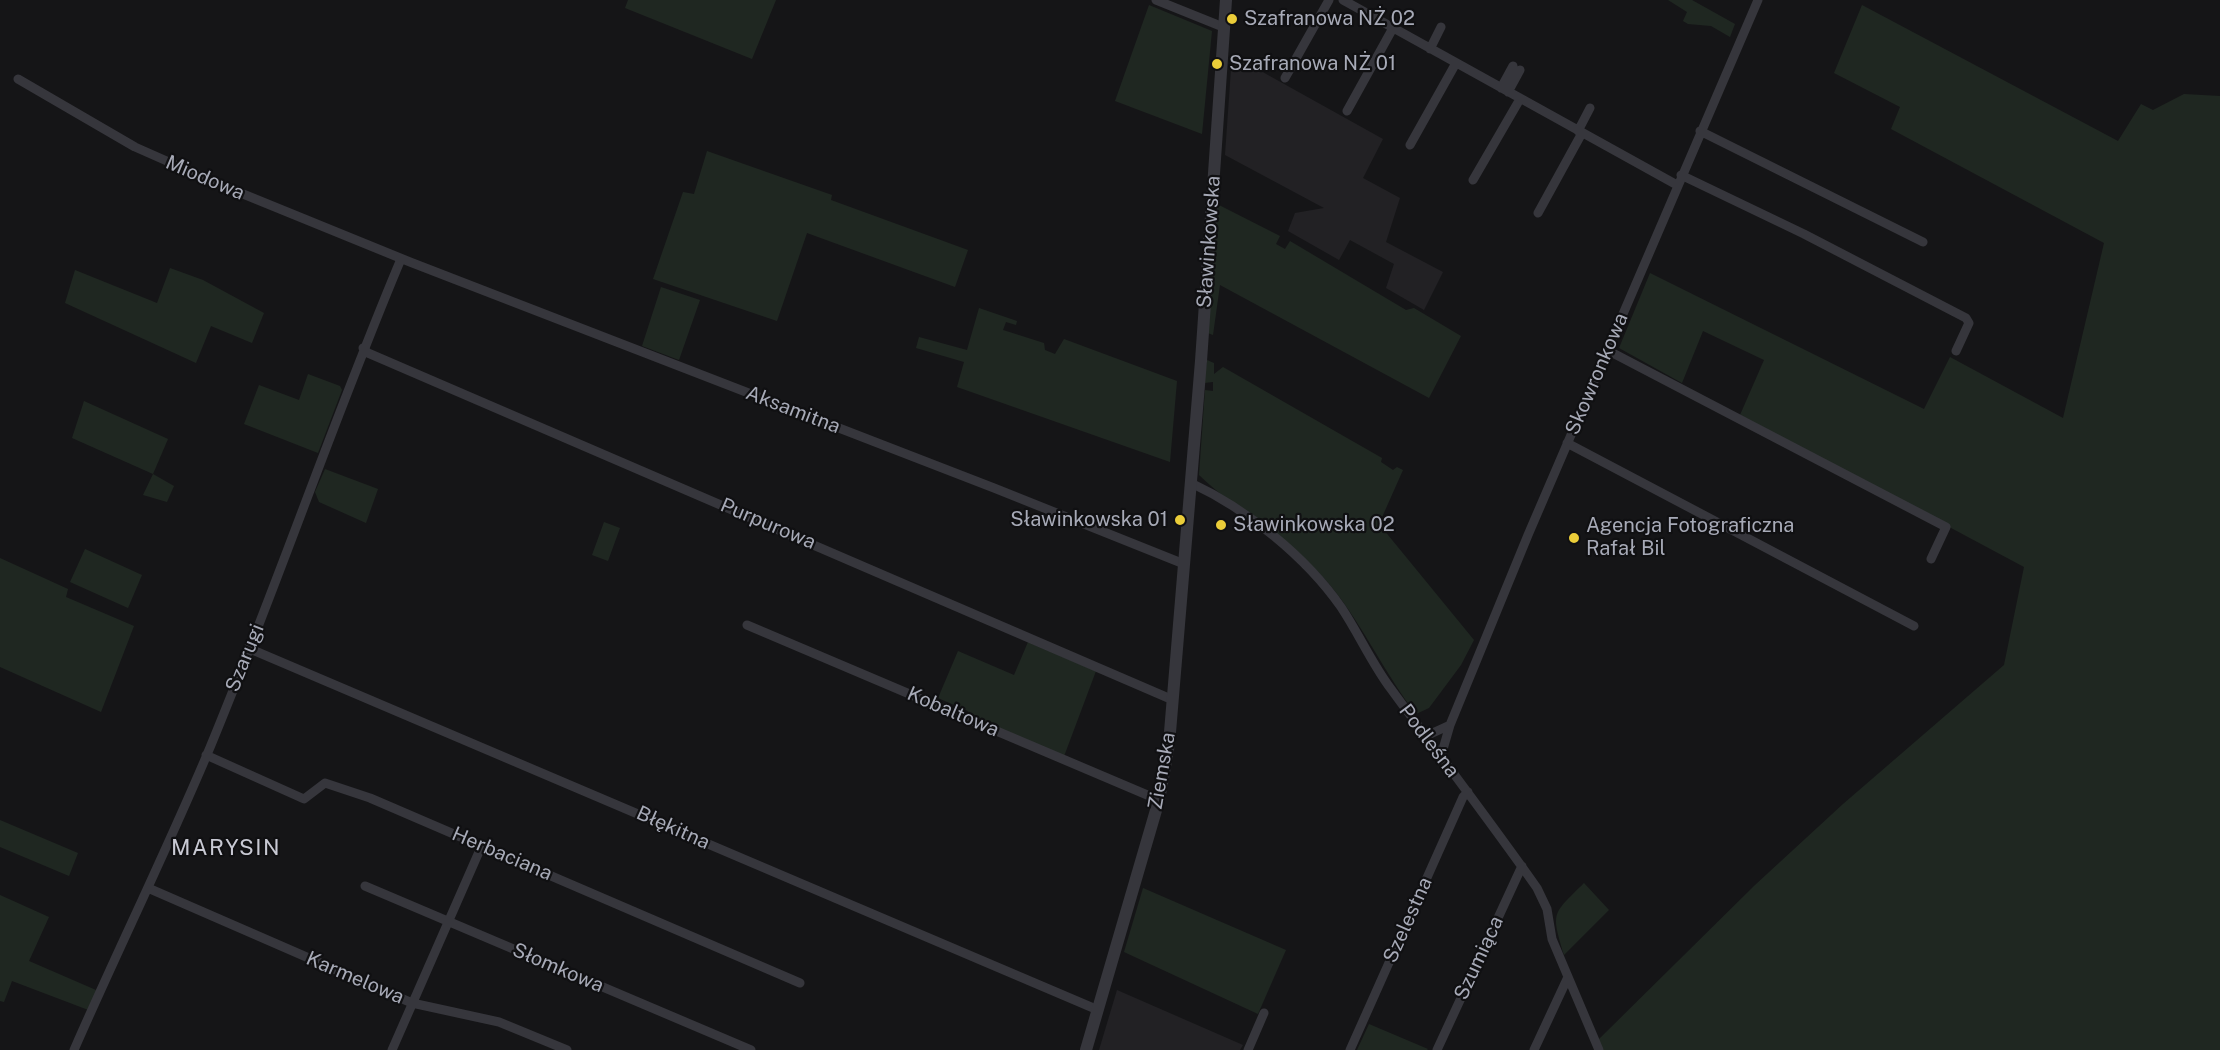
<!DOCTYPE html>
<meta charset="utf-8">
<style>
body{margin:0}
canvas{display:block;background:#151517}
</style>
<canvas width="2220" height="1050"></canvas>
<script>
const ctx = document.querySelector('canvas').getContext('2d');
ctx.lineJoin = 'round';
function paint(path, color) { ctx.fillStyle = color; ctx.fill(path, 'evenodd'); }
function stroke(path, color, width, dash) { ctx.strokeStyle = color; ctx.lineWidth = width; ctx.lineCap = dash ? 'butt' : 'round'; ctx.setLineDash(dash || []); ctx.stroke(path); }
function label(font, color, halo, rows, align = 'center') {
  ctx.font = font + ' "Public Sans",sans-serif'; ctx.lineWidth = 4.5; ctx.setLineDash([]); ctx.textBaseline = 'middle'; ctx.strokeStyle = halo; ctx.fillStyle = color; for (const [text, x, y, turn = 0] of rows) {
    ctx.save(); ctx.translate(x, y); ctx.rotate((+turn || 0) * Math.PI / 180); ctx.textAlign = isNaN(turn) ? turn : align; if (halo) ctx.strokeText(text, 0, 0); ctx.fillText(text, 0, 0); ctx.restore();
  }
}
paint(new Path2D(`
 M1232,55L1383,139L1363,178L1400,198L1386,242L1443,272L1424,310L1386,288L1394,264L1350,240L1339,260L1288,231L1295,213L1324,208L1225,155Z
 M1117,990L1243,1045L1240,1050H1099Z`), '#222124');
paint(new Path2D(`
 M628,0H776L752,59L625,8Z
 M1668,0H1692L1735,24L1730,37L1711,26L1688,24L1683,21L1687,12Z
 M1149,5L1212,31L1202,134L1115,101Z
 M1862,5L2118,141L2141,104L2153,110L2184,94L2220,96V1050H1603L1598,1040L1755,885L1843,804L2004,665L2024,567L1740,415L1764,360L1703,331L1682,383L1619,348L1650,273L1924,409L1950,357L2063,418L2104,243L1891,129L1900,107L1834,73Z
 M707,151L832,195L831,200L968,250L955,287L807,233L777,321L653,279L683,192L694,194Z
 M1217,204L1280,236L1276,244L1285,249L1290,241L1406,310L1414,308L1461,336L1429,398L1220,285L1213,335L1205,332Z
 M170,268L203,280L264,313L252,343L211,326L196,363L65,303L75,270L157,303Z
 M661,287L700,300L679,360L642,346Z
 M979,308L1017,321L1016,325L1006,322L1003,330L1044,343L1045,350L1055,354L1064,339L1177,381L1170,462L957,387L964,362L916,348L919,337L967,350Z
 M1207,360L1214,363V374L1223,367L1382,458L1381,462L1393,470L1397,467L1403,470L1379,524L1474,640L1461,665L1429,708L1416,714C1382,670 1360,618 1323,577C1287,537 1237,512 1199,475L1205,390L1213,391V382L1204,383Z
 M308,374L340,386L342,390L318,453L244,424L259,385L299,400Z
 M84,401L168,439L153,474L174,486L167,502L143,495L153,474L72,438Z
 M325,469L378,489L366,523L319,502L315,492Z
 M604,522L620,528L608,561L592,555Z
 M85,549L142,575L128,608L70,582Z
 M0,558L68,589L66,597L134,626L101,712L0,667Z
 M1028,642L1096,671L1063,759L966,717L968,711L938,698L958,651L1014,675Z
 M0,820L78,853L69,876L0,847Z
 M1584,883L1609,910L1564,955C1551,911 1552,915 1584,883Z
 M1143,888L1286,950L1258,1014L1124,952Z
 M0,895L49,917L29,961L96,990L91,1011L12,981L4,1002L0,1001Z
 M1369,1024L1428,1049L1427,1050H1357Z`), '#1f2721');
stroke(new Path2D(`
 M1156,0L1223,27
 M1343,0L1677,185
 M1430,49L1441,27
 M1285,78L1329,0
 M18,79L135,147L221,185L410,262L994,488L1184,564
 M1501,88L1513,66
 M1508,92L1520,70
 M1347,111L1393,28
 M1578,131L1590,108
 M1700,131L1923,242
 M1410,145L1456,63
 M1681,175L1804,234L1966,318L1969,323L1956,351
 M1473,180L1520,99
 M1538,213L1582,133
 M363,348L368,353L1173,700
 M1607,350L1946,527L1931,559
 M1567,443L1914,626
 M1191,483C1247,509 1306,557 1341,607C1359,634 1372,664 1391,689C1440,756 1490,821 1537,888L1547,909L1552,939L1599,1050
 M747,625L1159,800
 M248,648L1098,1010
 M1426,736L1450,725L1528,535L1758,0
 M206,755L304,799L325,783L370,798L800,983
 M1441,756L1450,725
 M365,886L751,1050
 M148,888L412,1003L499,1022L567,1050
 M74,1050C117,952 164,856 206,757C275,592 332,423 401,259
 M392,1050L482,845
 M1248,1050L1264,1013
 M1350,1050L1463,797L1468,792
 M1437,1050L1522,866
 M1534,1050L1568,977`), '#36363c', 9);
stroke(new Path2D(`
 M1086,1050L1159,800L1169,744L1201,361L1226,0`), '#36363c', 12);
for (const [x, y, r, color] of [
 [1232,19,6,"#ebcd39"],
 [1217,64,6,"#ebcd39"],
 [1180,520,6,"#ebcd39"],
 [1221,525,6,"#ebcd39"],
 [1574,538,6,"#ebcd39"]
]) { const dot = new Path2D(); dot.arc(x, y, r, 0, 2 * Math.PI); ctx.fillStyle = color; ctx.fill(dot); stroke(dot, '#101012', 2); }
label('20px', '#a7aab7', '#101012', [
 ["Szafranowa NŻ 02",1244,19],
 ["Szafranowa NŻ 01",1229,64],
 ["Sławinkowska 01",1168,520,"right"],
 ["Sławinkowska 02",1233,525],
 ["Agencja Fotograficzna",1586,526],
 ["Rafał Bil",1586,549]
], 'left');
label('20px', '#a7aab7', '#101012', [
 ["Miodowa",205,178,23],
 ["Sławinkowska",1209,242,-86],
 ["Skowronkowa",1597,374,-67],
 ["Aksamitna",793,410,21],
 ["Purpurowa",768,524,23],
 ["Szarugi",245,658,-68],
 ["Kobaltowa",953,712,23],
 ["Podleśna",1429,741,53],
 ["Ziemska",1162,771,-80],
 ["Błękitna",673,828,24],
 ["Herbaciana",502,854,23],
 ["Szelestna",1408,920,-66],
 ["Szumiąca",1479,958,-65],
 ["Słomkowa",558,968,23],
 ["Karmelowa",355,978,23]
]);
ctx.letterSpacing = '1.5px';
label('22px', '#c8c9d3', '#101012', [
 ["MARYSIN",226,848]
]);
ctx.letterSpacing = '0px';
</script>
